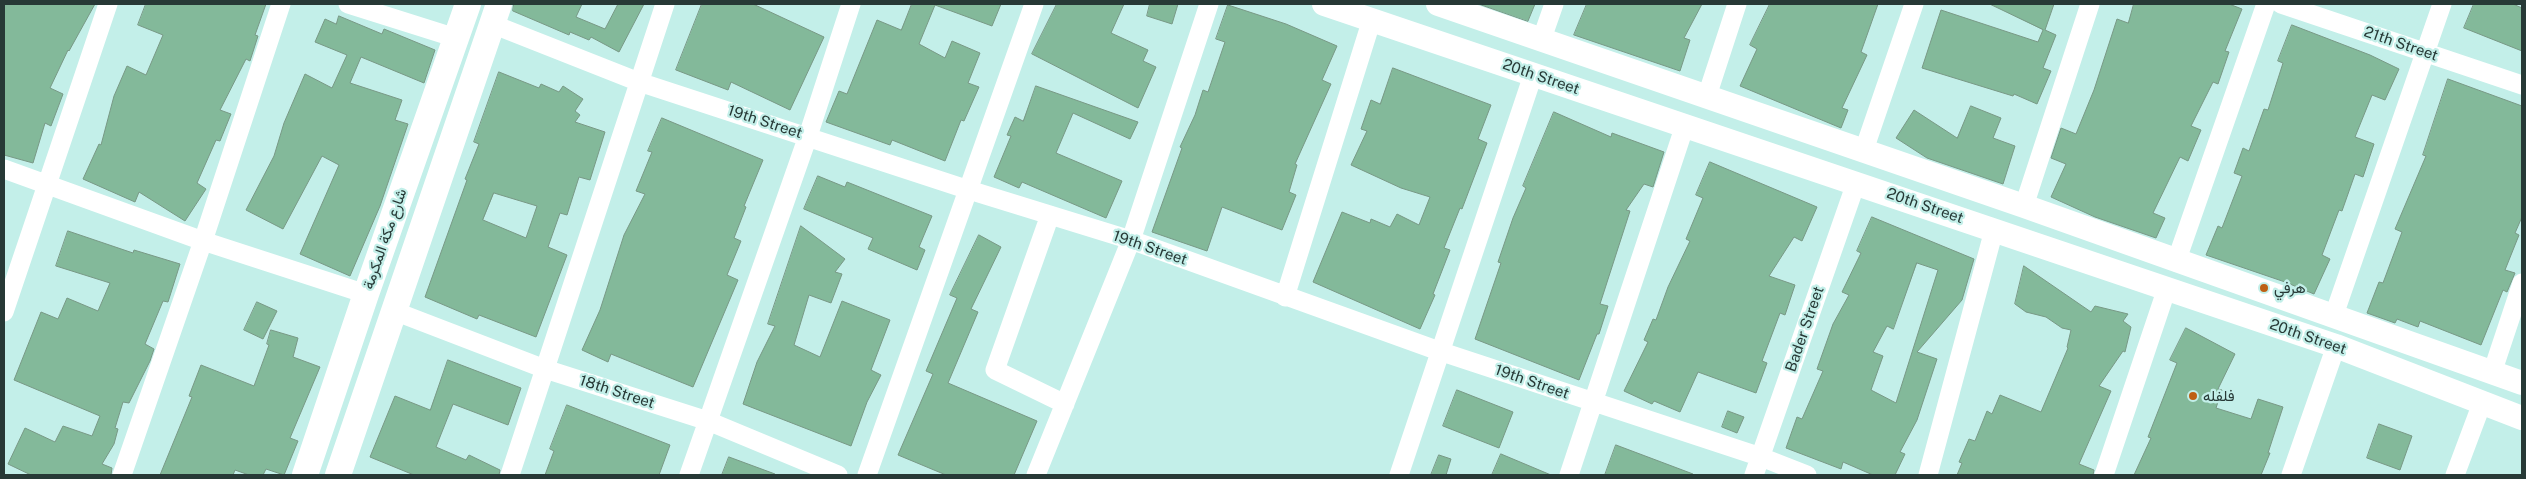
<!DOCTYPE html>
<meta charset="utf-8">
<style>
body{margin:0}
#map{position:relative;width:2526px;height:479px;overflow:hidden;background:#c3efe9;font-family:"Public Sans",sans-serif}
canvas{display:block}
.frame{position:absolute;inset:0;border:5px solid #273936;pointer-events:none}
</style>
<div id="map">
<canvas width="2526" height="479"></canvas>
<div class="frame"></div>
</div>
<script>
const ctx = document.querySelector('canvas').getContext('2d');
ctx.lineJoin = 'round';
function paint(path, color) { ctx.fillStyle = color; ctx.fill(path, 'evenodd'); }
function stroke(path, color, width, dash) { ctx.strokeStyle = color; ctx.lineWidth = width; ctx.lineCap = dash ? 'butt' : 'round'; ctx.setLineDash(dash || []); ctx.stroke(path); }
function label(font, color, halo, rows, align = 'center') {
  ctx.font = font + ' "Public Sans",Vazirmatn,sans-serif'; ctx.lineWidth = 4.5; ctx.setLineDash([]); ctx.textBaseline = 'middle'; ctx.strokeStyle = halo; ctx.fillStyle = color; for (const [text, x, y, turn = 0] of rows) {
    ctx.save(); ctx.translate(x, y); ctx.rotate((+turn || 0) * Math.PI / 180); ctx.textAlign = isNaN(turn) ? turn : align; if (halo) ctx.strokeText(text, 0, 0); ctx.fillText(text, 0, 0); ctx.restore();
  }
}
const building = new Path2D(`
 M4,4H95L69,51L68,50L50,88L63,94L51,126L45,123L33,163L4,155Z
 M146,4H266L255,35L258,36L250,61L246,59L220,110L231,114L220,141L216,140L197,183L206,189L185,221L139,192L135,202L83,179L99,144L101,145L114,96L127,66L146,75L163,35L138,25Z
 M514,4H582L576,17L605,29L618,4H644L619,52L591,37L589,40L570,32L569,35L513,11Z
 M702,4H753L824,37L790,110L731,82L728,90L676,70Z
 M912,4H1001L992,26L935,5L919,44L945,58L952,41L980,53L968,83L979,87L964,121L961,120L945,161L892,140L890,145L826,122L839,91L847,94L877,20L901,30Z
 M1057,4H1124L1111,33L1148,50L1143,61L1156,67L1138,108L1032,54Z
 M1150,4H1178L1172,24L1147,16Z
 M1479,4H1535L1528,21Z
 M1587,4H1702L1684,38L1690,40L1680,71L1574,35Z
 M1770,4H1878L1861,52L1867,55L1842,108L1848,110L1841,128L1740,86L1757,49L1750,45Z
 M1990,4H2054L2045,30L2056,35L2043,68L2051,71L2037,104L2014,94L2013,96L1922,68L1941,10L2038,42L2043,30Z
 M2134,4H2229L2242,9L2225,51L2229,52L2218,84L2213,82L2191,126L2201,130L2188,161L2180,157L2153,213L2165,218L2156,238L2095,217L2051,197L2066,164L2051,158L2061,128L2076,134L2094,90L2117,19L2128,23Z
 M2474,4H2513L2522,8V51L2464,28Z
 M1228,5L1286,24L1337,46L1322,80L1331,84L1295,164L1297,165L1289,192L1296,195L1282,230L1222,207L1207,251L1152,232L1182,148L1180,147L1195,115L1203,90L1208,92L1225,42L1216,39Z
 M339,16L382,34L384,29L435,50L424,83L361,57L350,83L402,100L395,120L408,124L380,206L350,276L300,254L339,165L322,156L283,229L246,210L274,156L284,123L305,74L332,88L347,55L315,42L325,19L336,24Z
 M2292,25L2370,55L2399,69L2385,100L2372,95L2355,137L2374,144L2363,177L2355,174L2342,211L2339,210L2322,255L2330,259L2314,294L2285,282L2206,255L2218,226L2222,228L2242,176L2234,173L2243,148L2249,151L2264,109L2268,110L2283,63L2278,61Z
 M1393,68L1491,105L1478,139L1487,143L1462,209L1460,208L1444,248L1450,250L1433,294L1435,295L1420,329L1313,282L1342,212L1370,223L1371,219L1390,227L1397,214L1419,225L1430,197L1401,188L1351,165L1367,131L1361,129L1371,100L1380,104Z
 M499,72L539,88L541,84L559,92L563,86L583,99L575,111L580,115L575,122L605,132L590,180L579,177L567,215L560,213L548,247L567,255L536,337L479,315L477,319L425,297L467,180L465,179L479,144L474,142ZM494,193L537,206L526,238L483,220Z
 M2448,79L2522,106V217L2515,233L2519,235L2505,270L2515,273L2507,292L2503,290L2481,345L2420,321L2418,327L2397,319L2395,323L2367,313L2379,282L2383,283L2402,232L2395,229L2426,156L2423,155Z
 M1036,86L1138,122L1130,139L1073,113L1056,153L1122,181L1106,218L1022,182L1019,188L994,177L1011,136L1007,135L1015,117L1023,121Z
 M1971,106L2001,118L1993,138L2015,146L2003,184L1927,158L1896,138L1914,110L1957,138Z
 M1554,112L1611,137L1612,133L1664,152L1653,187L1644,184L1626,210L1630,211L1600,304L1608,306L1599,334H1597L1579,380L1475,339L1501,263L1498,262L1513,218L1526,188L1523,186Z
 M662,118L763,160L744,206L746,207L734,238L741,241L727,275L738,280L693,387L611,354L608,362L582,350L600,310L624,235L645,194L636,191L652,152L648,151Z
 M1710,162L1817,207L1802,241L1794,237L1769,276L1795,285L1785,315L1780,313L1762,361L1767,363L1756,393L1698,372L1680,412L1654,401L1652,404L1624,391L1648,342L1644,340L1653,319L1656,320L1668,287L1690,241L1686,239L1703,198L1696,195Z
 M818,176L845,187L847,182L932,216L919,247L925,250L917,270L868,249L873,238L804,209Z
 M1872,217L1974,259L1962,300L1917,352L1937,359L1917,420L1900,452L1905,454L1895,475H1873L1843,462L1841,469L1786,448L1797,417L1802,419L1823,371L1817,369L1833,324L1849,295L1842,292L1861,253L1857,251ZM1917,263L1938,270L1896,403L1871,390L1883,356L1873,352L1887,326L1893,329Z
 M801,226L845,259L835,272L842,274L831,303L809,295L794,345L820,357L842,301L890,320L871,370L881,375L867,402L851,446L743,404L757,362L775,326L768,324Z
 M68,231L133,253L134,250L180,264L168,302L163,301L145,344L154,349L150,361L129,403L123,402L115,428L118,429L114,444L102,464L112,468L111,475H31L8,464L25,428L55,442L63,426L92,436L100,416L14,380L41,312L58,319L67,298L98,311L110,283L56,266Z
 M979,235L1001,247L971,309L978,312L948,383L1037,421L1014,475H946L898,455L933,374L926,371L957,298L950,295Z
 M2024,266L2091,312L2095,306L2128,314L2123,321L2131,327L2125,352L2123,351L2099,386L2111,391L2079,464L2094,470L2093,475H1957L1962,463L1959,462L1969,439L1975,441L1987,411L1992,414L2000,395L2041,412L2068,348L2067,347L2071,330L2062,328L2046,317L2026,312L2015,304Z
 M257,302L277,311L263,339L244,330Z
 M2186,328L2235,354L2218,389L2222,390L2216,408L2251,419L2258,399L2283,407L2268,453H2270L2261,475H2134L2151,438L2148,437L2177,363L2170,360Z
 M271,330L298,338L293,357L320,367L290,438L298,441L284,475L266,469L263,475H249L235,470L233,475H160L192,397L189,396L201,365L254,386L269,345L267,344Z
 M448,360L521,388L508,425L453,404L436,447L466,460L469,455L500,470L499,475H414L370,457L395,396L430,410Z
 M1457,390L1513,412L1499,448L1443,426Z
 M567,405L670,445L659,475H545L554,451L550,449Z
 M1728,411L1744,417L1737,433L1722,427Z
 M2379,424L2412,436L2400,470L2367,458Z
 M1616,445L1693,474L1692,475H1605Z
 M1501,454L1551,475H1492Z
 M1439,455L1451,459L1446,475H1431Z
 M729,457L775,474V475H722Z`);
paint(building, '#83b99a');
stroke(building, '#789885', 1);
stroke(new Path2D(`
 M348,4L456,38
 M2281,4L2522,85
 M492,24L639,82L969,190L1131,240L1439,351L1761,457L1807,475
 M1541,41L1554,4
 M1707,96L1737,4
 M1864,150L1914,4
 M4,169L203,241L366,294
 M2024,206L2090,4
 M1050,215L995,370L1065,404
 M2176,262L2266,4
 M1285,297L1372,19
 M394,311L545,369L708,421L838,475
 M4,312L108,4
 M2334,315L2442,4
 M2492,373L2522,283
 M122,475L203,241L281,4
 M510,475L665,4
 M689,475L808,136L851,4
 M867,475L1034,4
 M1036,475L1131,240L1209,4
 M1399,475L1533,75
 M1569,475L1685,125
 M1754,475L1856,183
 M1928,475L1994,230
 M2104,475L2167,288
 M2291,475L2336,346
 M2455,475L2482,403`), '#fff', 19);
stroke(new Path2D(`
 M1324,4L2336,346L2522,418
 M1438,4L2024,206L2522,383`), '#fff', 24);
stroke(new Path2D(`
 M305,475L366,294L468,4
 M338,475L499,4`), '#fff', 26);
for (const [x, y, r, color] of [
 [2264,288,5,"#be6014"],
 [2193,396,5,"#be6014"]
]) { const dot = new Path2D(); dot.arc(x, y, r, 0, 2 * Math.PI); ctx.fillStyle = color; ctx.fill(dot); stroke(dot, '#c3efe9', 2); }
label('15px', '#273936', '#c3efe9', [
 ["21th Street",2401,44,19],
 ["20th Street",1541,77,19],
 ["19th Street",765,122,18],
 ["20th Street",1925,206,19],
 ["شارع مكة المكرمة",385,239,-71],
 ["19th Street",1150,248,19],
 ["Bader Street",1805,329,-71],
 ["20th Street",2308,337,19],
 ["19th Street",1532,382,19],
 ["18th Street",617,392,18]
]);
label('15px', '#273936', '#c3efe9', [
 ["هرفي",2274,288],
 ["فلفله",2203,396]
], 'left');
</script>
